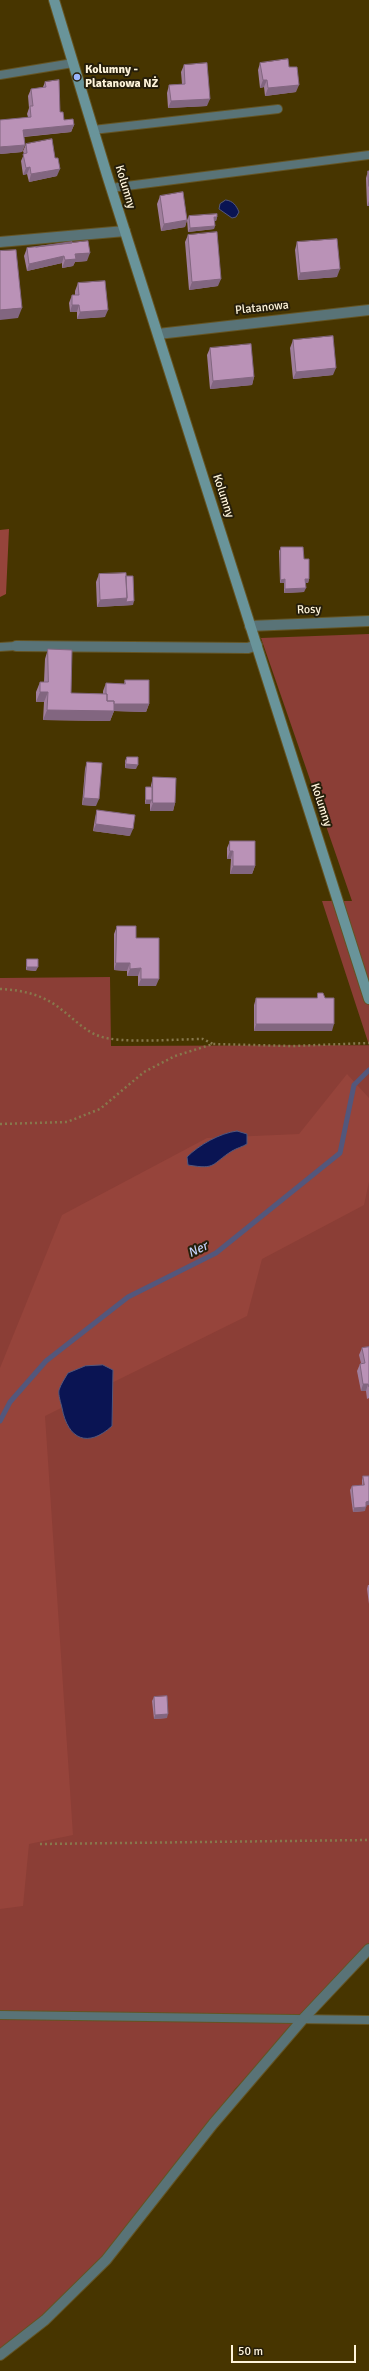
<!DOCTYPE html>
<meta charset="utf-8">
<style>
body{margin:0}
#map{position:relative;width:369px;height:2371px;overflow:hidden;background:#473500;font-family:Signika,sans-serif}
canvas{display:block}
.scale{position:absolute;left:231px;top:2345px;width:125px;height:18px;box-sizing:border-box;border:2px solid #fef4db;border-top:0;padding-left:5px;font-size:12px;line-height:14px;white-space:nowrap;color:#fef4db;-webkit-text-stroke:3px #261e0a;paint-order:stroke}
</style>
<div id="map">
<canvas width="369" height="2371"></canvas>
<div class="scale">50 m</div>
</div>
<script>
const ctx = document.querySelector('canvas').getContext('2d');
ctx.lineJoin = 'round';
function paint(path, color) { ctx.fillStyle = color; ctx.fill(path, 'evenodd'); }
function stroke(path, color, width, dash) { ctx.strokeStyle = color; ctx.lineWidth = width; ctx.lineCap = dash ? 'butt' : 'round'; ctx.setLineDash(dash || []); ctx.stroke(path); }
function label(font, color, halo, rows, align = 'center') {
  ctx.font = font + ' Signika,sans-serif'; ctx.lineWidth = 4; ctx.setLineDash([]); ctx.textBaseline = 'middle'; ctx.strokeStyle = halo; ctx.fillStyle = color; for (const [text, x, y, turn = 0] of rows) {
    ctx.save(); ctx.translate(x, y); ctx.rotate((+turn || 0) * Math.PI / 180); ctx.textAlign = isNaN(turn) ? turn : align; if (halo) ctx.strokeText(text, 0, 0); ctx.fillText(text, 0, 0); ctx.restore();
  }
}
paint(new Path2D(`
 M369,634V1947L235,2089L145,2211L47,2315L0,2353V978L110,977L111,1046L369,1045L322,901H352L261,638Z`), '#8b3e36');
paint(new Path2D(`
 M9,529L6,594L0,597V530Z
 M347,1074L369,1098V1182L364,1205L262,1259L247,1316L45,1416L73,1835L29,1844L23,1906L0,1909V1368L62,1215L207,1138L299,1134Z`), '#96443b');
const water = new Path2D(`
 M226,200C233,201 236,205 239,212L236,217L232,218L219,209L220,204Z
 M237,1131L247,1134V1144C242,1147 237,1148 232,1151C211,1164 217,1170 188,1165L187,1157C199,1145 220,1133 237,1131Z
 M103,1365L113,1370L112,1426C88,1448 68,1440 62,1408C61,1403 58,1395 59,1390C61,1384 65,1378 68,1373L85,1366Z`);
paint(water, '#0a1453');
stroke(water, '#53577c', 1);
stroke(new Path2D(`
 M0,1421L10,1402L46,1361L128,1297L216,1253L340,1153L354,1085L369,1070`), '#53577c', 5);
const lane = new Path2D(`
 M0,75L73,63
 M93,130L278,109
 M111,188L369,155
 M0,647L16,646
 M0,2015L369,2020`);
const street = new Path2D(`
 M0,242L125,231
 M158,334L369,310
 M250,626L369,621
 M16,646L248,648L257,645
 M0,2355L45,2320L106,2260L213,2124L303,2019L369,1949`);
const secondary = new Path2D(`
 M54,0L107,175L369,999`);
stroke(lane, '#645423', 10);
stroke(street, '#645423', 12);
stroke(secondary, '#645423', 12);
stroke(new Path2D(`
 M0,989C23,990 44,995 62,1010C74,1019 85,1031 99,1036C120,1044 178,1039 203,1039L213,1044
 M0,1124L67,1122L100,1109L144,1072L175,1056L213,1044L293,1046L369,1043
 M40,1844L369,1840`), '#87784c', 2.5, [2, 3]);
stroke(lane, '#597377', 8);
stroke(street, '#597377', 10);
stroke(secondary, '#69949a', 10);
paint(new Path2D(`
 M260,63L289,67L296,92L265,96L264,87L260,88L258,70Z
 M184,65L207,106L168,108L167,93L169,85L182,84L181,72Z
 M45,82L64,120L74,125L71,132L24,137L25,145L22,152L0,154L28,117L27,114L29,108L28,96L31,89L43,87Z
 M26,144L57,176L29,182L27,174L23,175L21,161L24,154L23,151Z
 M368,171H369V206H367L366,178Z
 M160,196L187,220L185,227L161,231L157,204Z
 M189,216L217,217L216,221H215L214,229L188,232L187,220Z
 M188,235L218,286L189,290L185,242Z
 M297,242L337,277L298,280L295,250Z
 M36,247L87,261L75,262L73,266L62,268V263L27,271L24,256L27,248Z
 M78,283L105,317L77,319V312H70L69,303L72,295H75V291Z
 M293,340L333,375L293,379L290,348Z
 M210,348L254,377L252,385L210,389L207,355Z
 M281,547L304,559L309,579L308,583H305L304,592L284,593V583H280L279,551Z
 M99,574L126,576L133,605L97,607L96,582Z
 M48,649L71,693L103,694V691L106,683L124,684L125,680L149,704L146,712L114,711L110,721L43,720L44,702H36V692L40,682H44L45,659Z
 M127,757L136,769L125,768V761Z
 M87,762L96,806L82,805L85,769Z
 M153,777L175,803L173,811H150V804H145V791L146,787H151V785Z
 M97,810L130,836L93,831L95,818Z
 M230,841L255,866L252,874H230L231,859H227V848Z
 M117,926L136,938L156,986H138V976H127V971L114,970V934Z
 M27,959L36,971L26,970V963Z
 M256,998L332,1031H254V1005Z
 M369,1347V1398L367,1399L366,1391H361L357,1371L360,1364L361,1363L359,1355L362,1348Z
 M363,1476L365,1511L353,1512L350,1490L352,1486L362,1485V1480Z
 M368,1585H369V1604L367,1589Z
 M154,1697L167,1718L154,1719L152,1701Z`), '#a07e9d');
paint(new Path2D(`
 M263,80H267L264,87L260,88Z
 M299,85L296,92L265,96L268,88Z
 M210,99L207,106L168,108L171,101Z
 M74,125L71,132L20,137L23,130Z
 M25,145L22,152L0,154V147Z
 M30,167L27,174L23,175L26,168Z
 M60,169L57,176L29,182L31,174Z
 M369,201V206H367Z
 M214,217H217L216,221H213Z
 M187,220L185,227L161,231L164,224Z
 M215,226L214,229L188,232L190,228Z
 M90,253L87,261L75,262L73,266L62,268L65,260L75,254Z
 M64,256L62,263L27,271L29,264Z
 M340,269L337,277L298,280L300,273Z
 M221,279L218,286L189,290L192,282Z
 M72,305H79L77,312H70Z
 M22,308L18,318L0,320V310Z
 M108,310L105,317L77,319L80,312Z
 M336,368L333,375L293,379L296,372Z
 M254,377L252,385L210,389L213,381Z
 M285,579L284,583H280L281,580Z
 M305,579H309L308,583H304Z
 M306,588L304,592L284,593L285,589Z
 M127,598L134,601L133,605L97,607L100,600Z
 M40,692H48L44,702H36Z
 M106,704H149L146,712L114,711L110,721L43,720L47,710Z
 M126,764L138,765L136,769L125,768Z
 M84,798L99,799L96,806L82,805Z
 M146,800H152L150,804H145Z
 M153,803H175L173,811H150Z
 M96,824L133,829L130,836L93,831Z
 M230,851H233L231,859H227Z
 M233,866H255L252,874H230Z
 M116,963H130L127,971L114,970Z
 M27,967H38L36,971L26,970Z
 M141,968L138,976H127L130,969Z
 M141,979H159L156,986H138Z
 M256,1024H334L332,1031H254Z
 M363,1384H368L366,1391H361Z
 M369,1501V1505L364,1506L366,1502Z
 M366,1507L365,1511L353,1512L354,1508Z
 M168,1714L167,1718L154,1719L155,1715Z`), '#826680');
const building = new Path2D(`
 M288,59L289,67H297L299,85L268,88L267,80H263L260,63Z
 M207,63L210,99L171,101L169,85L185,84L184,65Z
 M59,80L60,112H63L64,120L73,119L74,125L23,130L25,145L0,147V120L31,117L30,106H33L31,89L46,87L45,82Z
 M52,139L55,158H58L60,169L31,174L30,167L26,168L23,154L27,153L26,144Z
 M368,171H369V186Z
 M183,192L187,220L164,224L160,196Z
 M217,214V217H214L215,226L190,228L189,216Z
 M217,232L221,279L192,282L188,235Z
 M337,239L340,269L300,273L297,242Z
 M88,241L90,253L75,254L76,259L65,260L64,256L29,264L27,248Z
 M72,242V243L36,247Z
 M16,250L22,308L0,310V251Z
 M105,281L108,310L80,312L79,305H72V295H79L78,283Z
 M333,336L336,368L296,372L293,340Z
 M251,344L254,377L213,381L210,348Z
 M281,547H303L304,559H309V579H305L306,588L285,589V579L281,580Z
 M126,573L127,598L100,600L99,574Z
 M126,576H133L134,601L126,602L127,598Z
 M48,649L72,650L71,693L107,694V701H114V711L47,710L48,692H40V682H48Z
 M125,680H149V704H114V701H107V694H106V683L125,684Z
 M127,757H138V765L126,764Z
 M87,762L102,763L99,799L84,798Z
 M153,777L176,778L175,803H153Z
 M146,787H152V800H146Z
 M97,810L135,815L133,829L96,824Z
 M230,841H255V866H233V851H230Z
 M117,926H136V938H159V979H141V968L130,969V963H116Z
 M27,959H38V967H27Z
 M318,993H323L325,998H334V1024H256V998H317Z
 M369,1347V1387L368,1384H363L360,1364L365,1363L362,1348Z
 M363,1476H369V1501L366,1502V1507L354,1508L352,1486L364,1485Z
 M167,1696L168,1714L155,1715L154,1697Z`);
paint(building, '#ba92b7');
stroke(building, '#826680', 1);
for (const [x, y, r, color] of [
 [77,77,4,"#9ab5fd"]
]) { const dot = new Path2D(); dot.arc(x, y, r, 0, 2 * Math.PI); ctx.fillStyle = color; ctx.fill(dot); stroke(dot, '#261e0a', 1.5); }
label('bold 12px', '#fef4db', '#261e0a', [
 ["Kolumny -",85,70],
 ["Platanowa NŻ",85,84]
], 'left');
label('12px', '#fef4db', '#261e0a', [
 ["Kolumny",125,187,73],
 ["Platanowa",262,308,-6],
 ["Kolumny",223,496,72],
 ["Rosy",309,610,-2],
 ["Kolumny",321,805,72]
]);
label('italic 13px', '#c3d2f9', '#261e0a', [
 ["Ner",198,1250,-27]
]);
</script>
